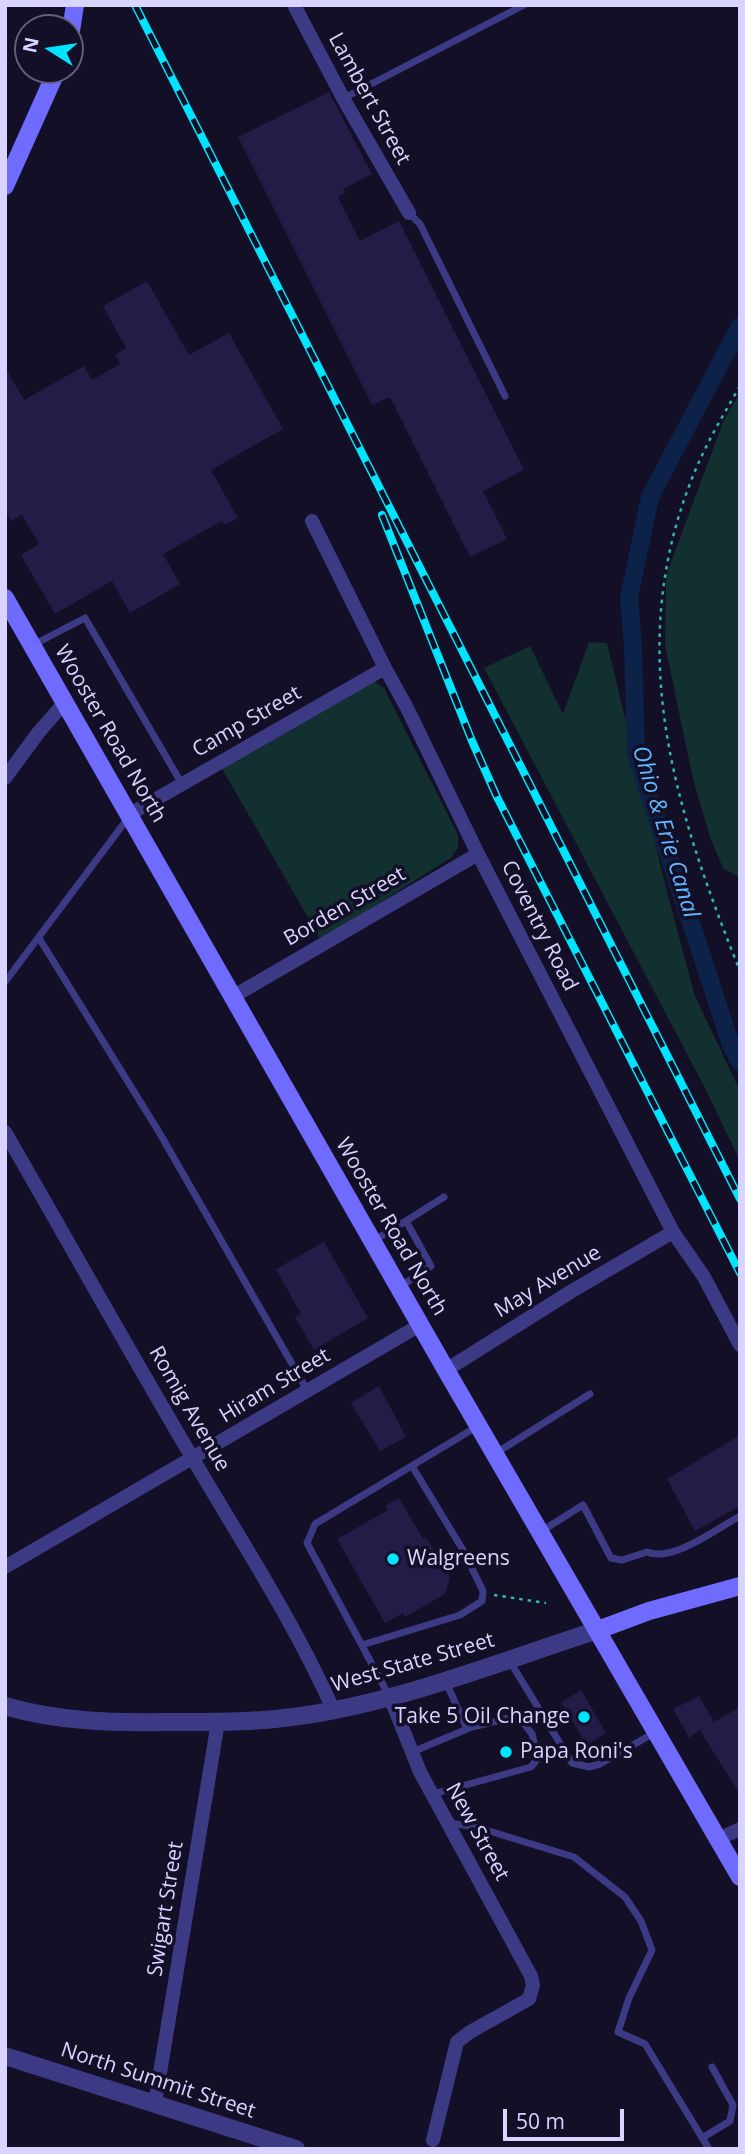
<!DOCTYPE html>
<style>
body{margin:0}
#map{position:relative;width:745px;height:2154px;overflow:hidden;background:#130f26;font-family:"Open Sans",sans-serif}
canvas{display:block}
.frame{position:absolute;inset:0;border:7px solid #d9d4ff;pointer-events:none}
.north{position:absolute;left:14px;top:14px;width:70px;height:70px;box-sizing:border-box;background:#130f26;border:2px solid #625e7d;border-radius:50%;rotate:282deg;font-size:19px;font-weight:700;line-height:28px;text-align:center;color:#d9d4ff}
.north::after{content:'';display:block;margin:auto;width:24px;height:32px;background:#00e5ff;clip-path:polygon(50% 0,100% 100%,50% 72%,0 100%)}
.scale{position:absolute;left:503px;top:2109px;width:121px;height:32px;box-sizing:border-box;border:4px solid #d9d4ff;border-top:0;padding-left:9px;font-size:21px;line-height:24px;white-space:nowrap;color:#d9d4ff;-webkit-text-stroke:5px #130f26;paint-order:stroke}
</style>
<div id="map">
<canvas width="745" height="2154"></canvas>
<div class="frame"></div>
<div class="north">N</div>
<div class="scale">50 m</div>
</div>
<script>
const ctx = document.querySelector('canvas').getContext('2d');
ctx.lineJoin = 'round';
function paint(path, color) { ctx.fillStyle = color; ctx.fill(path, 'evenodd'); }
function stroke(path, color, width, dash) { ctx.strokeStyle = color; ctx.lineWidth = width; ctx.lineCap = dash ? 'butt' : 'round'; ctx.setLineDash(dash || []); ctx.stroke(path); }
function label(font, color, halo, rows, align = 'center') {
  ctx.font = font + ' "Open Sans",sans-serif'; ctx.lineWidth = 7; ctx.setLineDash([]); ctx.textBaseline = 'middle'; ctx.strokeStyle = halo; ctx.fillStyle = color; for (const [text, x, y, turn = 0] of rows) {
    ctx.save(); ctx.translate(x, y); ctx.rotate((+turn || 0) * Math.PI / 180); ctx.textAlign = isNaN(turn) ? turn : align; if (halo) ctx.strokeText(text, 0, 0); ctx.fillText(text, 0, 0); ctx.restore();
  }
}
paint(new Path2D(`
 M740,392V878L723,868L710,837L693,779L665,645L666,576L723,422Z
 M589,642L607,643L667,892L695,996L740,1091V1161L706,1090L484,668L530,646L563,714Z
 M373,681L384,688L458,835V847L452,857L321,940L221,767Z`), '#12302f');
stroke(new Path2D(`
 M740,326L650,497L629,598L633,646L636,755L731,1045L740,1062`), '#0c2248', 18);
paint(new Path2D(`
 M329,92L372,174L343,189L345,193L338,197L360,241L399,221L524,470L483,491L507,539L470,557L390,397L372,405L238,137Z
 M147,281L189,355L229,333L283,429L211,470L238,518L225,525L222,521L163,554L180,584L130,613L112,581L55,614L21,555L39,544L22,515L11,521L5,510V367L24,400L84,366L92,380L120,364L115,355L126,348L103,306Z
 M324,1242L368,1318L314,1350L295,1317L301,1314L276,1269Z
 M379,1386L406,1437L380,1451L351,1403Z
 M740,1435V1506L695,1531L667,1479Z
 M399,1498L423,1539L426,1537L450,1578L445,1594L405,1617L403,1613L385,1623L337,1539L388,1510L385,1506Z
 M581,1690L606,1733L587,1745L561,1702Z
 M699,1696L714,1722L740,1707V1795L700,1730L689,1738L673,1709Z`), '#241b47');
stroke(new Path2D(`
 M740,386C722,417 704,447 691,481C624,652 675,809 740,971
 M494,1595L546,1603`), '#2fb8b0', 2.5, [3.5, 5]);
stroke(new Path2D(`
 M344,98L524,5
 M409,213L420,224L505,396
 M33,645L85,618L182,784
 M39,938L159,1132L307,1390
 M5,982L128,818
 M406,1221L444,1197
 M373,1241L406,1221L431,1266L400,1287
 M496,1453L590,1394
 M540,1532L583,1505L611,1558L622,1560L647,1552C672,1563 718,1528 740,1516
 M362,1645L460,1615L482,1601L483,1591L463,1550L412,1466
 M509,1660L572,1763L589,1767L600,1764L654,1733
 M445,1680L467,1729
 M389,1696L307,1543L315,1524L478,1426
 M412,1752L472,1727L518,1716L532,1734L538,1758L531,1767L433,1794
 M449,1823L476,1827L574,1857L625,1897L641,1921L652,1950L629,1998L618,2032L645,2044L709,2149
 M702,2138L730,2121L733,2105L712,2067`), '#3d3a85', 7);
stroke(new Path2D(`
 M294,5L343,98L409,213
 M312,521L385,668L407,708L478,854L673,1232L704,1277L740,1345
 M5,778L38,733L65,702
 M130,814L385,668
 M234,996L478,854
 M5,1132C68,1241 129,1351 193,1459C242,1542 294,1622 333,1709
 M446,1370L572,1291L673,1232
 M5,1567L420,1325
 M390,1697L420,1772L531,1976L533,1985L529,1999L470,2032L457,2042L433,2140
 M718,1839L740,1829
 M155,2103L218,1722`), '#3d3a85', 14);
stroke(new Path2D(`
 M5,1706C56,1721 111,1723 163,1722C201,1722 238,1723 275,1719C383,1709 495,1663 598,1630
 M5,2056L296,2149`), '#3d3a85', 18);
stroke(new Path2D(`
 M70,37L75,5
 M5,186L57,70
 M5,598L446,1370L740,1877
 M598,1630L649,1611L740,1586`), '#6f6bff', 18);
const rail = new Path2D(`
 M135,5L740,1199
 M382,515L472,741L497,797L740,1273`);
stroke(rail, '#00e5ff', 8);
stroke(rail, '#130f26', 5, [16]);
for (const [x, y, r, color] of [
 [393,1559,7,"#00e5ff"],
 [584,1717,7,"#00e5ff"],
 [506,1752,7,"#00e5ff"]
]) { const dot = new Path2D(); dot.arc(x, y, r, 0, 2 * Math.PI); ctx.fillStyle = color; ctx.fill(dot); stroke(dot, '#130f26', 2.5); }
label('21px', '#d9d4ff', '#130f26', [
 ["Lambert Street",369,99,61],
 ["Camp Street",247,722,-30],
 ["Wooster Road North",110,734,60],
 ["Borden Street",345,907,-30],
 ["Coventry Road",539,926,63],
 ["Wooster Road North",391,1227,60],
 ["May Avenue",548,1282,-31],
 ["Hiram Street",275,1386,-31],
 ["Romig Avenue",189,1409,60],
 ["West State Street",413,1663,-16],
 ["New Street",477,1832,61],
 ["Swigart Street",166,1909,-81],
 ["North Summit Street",158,2081,18]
]);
label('21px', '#d9d4ff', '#130f26', [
 ["Walgreens",407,1559],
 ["Take 5 Oil Change",570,1717,"right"],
 ["Papa Roni's",520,1752]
], 'left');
label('italic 23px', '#62b6ff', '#130f26', [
 ["Ohio & Erie Canal",665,832,73]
]);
</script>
